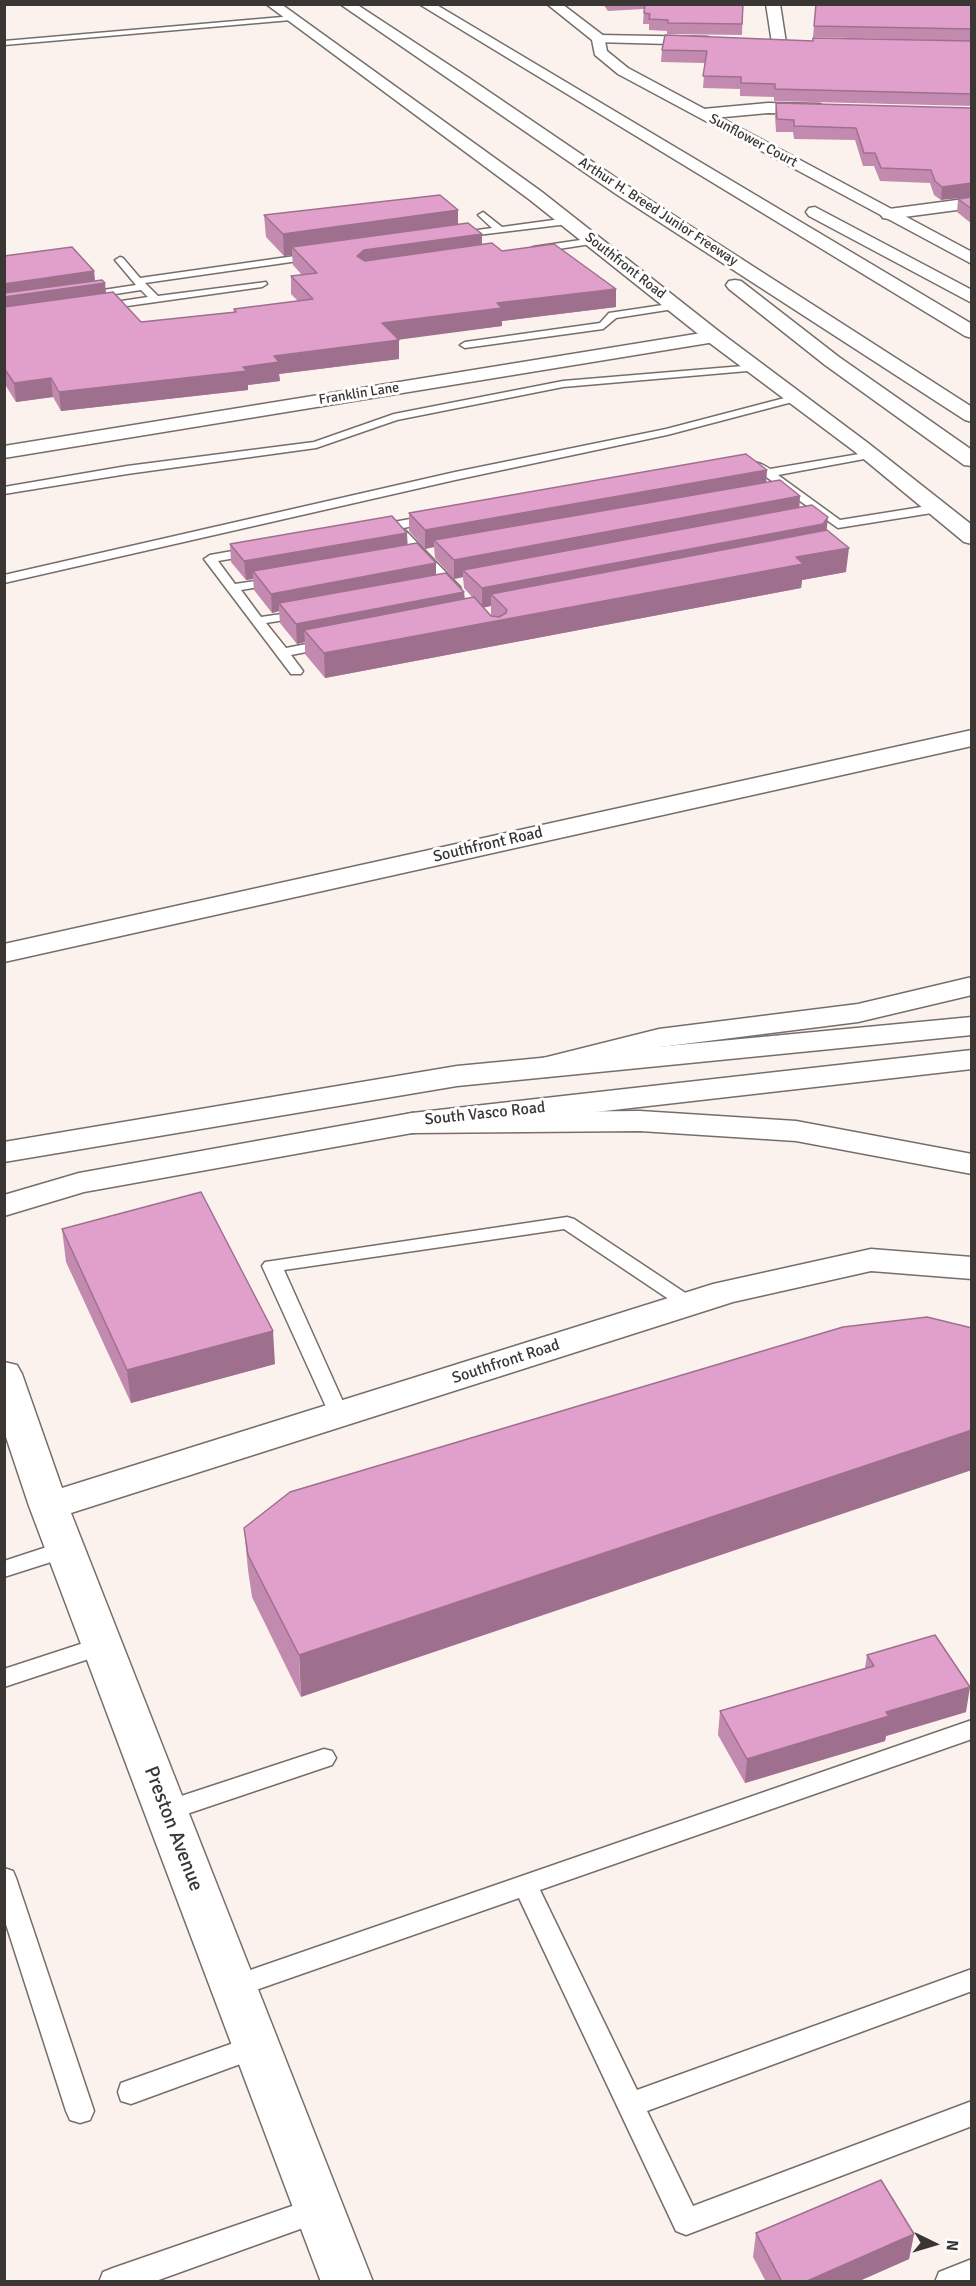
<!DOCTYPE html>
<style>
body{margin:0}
#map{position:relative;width:976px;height:2286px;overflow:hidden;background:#fbf2ed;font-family:Signika,sans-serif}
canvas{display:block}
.frame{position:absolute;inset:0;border:6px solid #393634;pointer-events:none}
.north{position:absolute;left:904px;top:2214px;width:60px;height:60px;-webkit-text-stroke:4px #fff;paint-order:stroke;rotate:95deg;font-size:16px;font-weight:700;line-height:24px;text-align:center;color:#393634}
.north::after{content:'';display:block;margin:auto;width:21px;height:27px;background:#393634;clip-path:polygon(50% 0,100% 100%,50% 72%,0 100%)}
</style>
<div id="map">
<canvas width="976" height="2286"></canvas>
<div class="frame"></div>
<div class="north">N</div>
</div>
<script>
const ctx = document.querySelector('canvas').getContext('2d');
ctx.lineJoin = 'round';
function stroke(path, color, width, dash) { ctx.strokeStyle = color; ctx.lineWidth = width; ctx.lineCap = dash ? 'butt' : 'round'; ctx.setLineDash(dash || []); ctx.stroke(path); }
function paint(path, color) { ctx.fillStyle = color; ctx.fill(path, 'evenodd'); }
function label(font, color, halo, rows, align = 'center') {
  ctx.font = font + ' Signika,sans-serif'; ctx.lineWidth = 6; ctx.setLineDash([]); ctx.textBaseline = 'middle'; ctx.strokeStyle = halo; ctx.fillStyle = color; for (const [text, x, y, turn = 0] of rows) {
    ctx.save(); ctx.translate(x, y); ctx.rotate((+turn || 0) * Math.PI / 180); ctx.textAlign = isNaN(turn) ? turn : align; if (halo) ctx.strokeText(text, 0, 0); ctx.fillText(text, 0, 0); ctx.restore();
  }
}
const service = new Path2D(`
 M294,16L291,20L4,45V41Z
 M483,212L502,227L568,218L573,221L568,224L453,238V234L456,233L492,228L478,215Z
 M594,238L599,241L597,243L533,253L528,250L533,247Z
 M316,253L321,256L319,258L145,283L158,296L266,282L267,284L262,287L99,310L94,307L95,305L148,297L141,290L83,299L78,296L83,293L136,285L115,260L120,257L123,258L140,278Z
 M676,303L680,304V308L616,318L603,329L465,348L460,345L465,342L600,323L609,313Z
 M755,365L760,368L759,370L563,387L397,420L316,448L127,474L4,494V487L127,466L314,442L394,414L563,381Z
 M796,395L800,396V400L667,435L455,480L4,583V575L455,472L666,429Z
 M871,452L875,453V457L778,475L840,520L934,505L938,506V512L838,528L755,469H746L740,466C749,458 761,463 770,469Z
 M432,515L438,519L436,522L403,528L460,587L461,590L460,593H450L391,530L377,533L371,529L377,525Z
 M255,547L261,551L259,554L218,561L235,584L283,577L284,580L283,583L241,590L261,617L309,610L311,613L309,616L266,623L286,648L327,640L334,644L332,647L291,655L303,671L301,674H291L204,559L210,555Z
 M567,1217L574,1219L696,1300L699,1304L696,1308L689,1310L682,1308L564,1229L284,1270L349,1415L346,1420L339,1422L332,1420L262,1266L265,1262Z
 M65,1541L73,1543L76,1549L73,1555L4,1577V1561Z
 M102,1637L110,1640L113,1646L110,1652L4,1687V1669Z
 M972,1720V1739L540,1890L637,2090L972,1969V1991L647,2111L693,2206L972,2101V2126L686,2235L676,2231L519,1898L233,1998L224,1995L220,1987L224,1979L233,1976Z
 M324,1749L332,1751L336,1758L332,1765L166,1821L157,1818L154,1811L157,1804Z
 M4,1868L13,1871L16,1878L94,2111L90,2120L80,2123L70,2120L66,2111L4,1918Z
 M256,2035L265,2039L269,2047L265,2055L131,2104L121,2101L118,2092L121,2083Z
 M318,2197L328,2201L332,2210L328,2219L153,2282H99L103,2272L113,2268Z
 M972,2259V2282H935L939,2272Z`);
const minor = new Path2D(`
 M766,4H780L786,43L784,46H774L772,43Z
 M599,35L708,37L715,41L708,45L594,42L592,39Z
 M768,103L820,104L828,109L820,114L768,113L703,119L695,114L703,109Z
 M972,198V208L889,219L883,218L880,214L883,210L889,209Z
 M714,331L721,333L724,337L721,341L4,458V446Z`);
const tertiary = new Path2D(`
 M266,4H281L542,192L721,333L868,443L972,525V544L964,542L854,451L707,341L530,200Z
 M547,4H562L604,36L607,51L628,68L972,252V264L618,74L595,55L592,40Z
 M972,730V746L4,962V944Z
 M871,1249L972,1257V1279L871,1271L733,1302L71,1513L373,2282H321L29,1506L4,1431V1362L17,1365L22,1374L62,1488L713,1284Z`);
const secondary = new Path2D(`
 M972,1017V1035L457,1086L4,1162V1142L457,1066Z
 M972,1050V1069L412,1133L84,1192L4,1216V1195L79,1173L412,1113Z`);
const motorway = new Path2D(`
 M340,4H356L469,78L628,186L972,407V422L965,420L616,194Z
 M419,4H435L972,324V338L965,336Z
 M815,207L972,290V303L809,216L806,212L809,208Z
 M735,280L741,281L839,357L972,450V466L964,465L825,365L729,289L726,285L729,281Z
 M972,977V995L858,1022L660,1047L546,1077L535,1074L530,1067L535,1060L659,1029L858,1004Z
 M640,1111L796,1121L972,1154V1174L796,1141L640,1131L412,1133L400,1130L396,1123L400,1116L412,1113Z`);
stroke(service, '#766e6a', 3);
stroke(minor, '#766e6a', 3);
stroke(tertiary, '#766e6a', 3);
stroke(secondary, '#766e6a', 3);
stroke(motorway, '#766e6a', 3);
paint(service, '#fff');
paint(minor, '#fff');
paint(tertiary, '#fff');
paint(secondary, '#fff');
paint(motorway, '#fff');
paint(new Path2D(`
 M603,4H743L742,35L667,34V31L649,30V24H643L644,9L608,11Z
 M816,4H972V41L813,37Z
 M813,41H972V106L774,101V97L740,96V89L703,88L705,63L661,62L662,50Z
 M776,103L972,108L941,200L934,195L930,183L880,181L874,166H863L855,140L794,139L793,132H776L775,115Z
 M972,197V224L957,212L958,199Z
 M458,210V224L482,244L502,251L616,307L502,321V326L398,339L399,359L279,374L280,381L248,385V390L61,411L53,397L16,402L4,383V256L94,271L95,281L106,293L141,322L234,312V309L298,301L291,294V276L302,275L293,265L292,255L284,256L266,237L264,215Z
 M766,482L827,530L846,572L802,580L801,588L325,678L305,654V642L297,644L280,623L279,611L272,613L254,590L253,579L246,580L231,562L230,544H407L436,563V574L464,592L465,599L472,597L464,588L463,577L454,579L435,558L434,547L425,549L409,531V513ZM491,606V616L484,607Z
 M62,1229L275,1364L131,1403L66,1262Z
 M290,1492L301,1697L252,1597L248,1570L244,1528Z
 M867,1655L966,1712L886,1736L885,1741L745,1783L718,1735L720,1711L865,1668Z
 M756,2233L914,2234L909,2259L857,2282H766L753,2257Z`), '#c28aaf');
paint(new Path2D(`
 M972,183V197L941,200L942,187Z
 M458,210V232L292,247V255L284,256L283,234Z
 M482,234V251L365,268L357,256L364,250Z
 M94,271L95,284L105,283L107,301L4,316V284Z
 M616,289V307L502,321V326L382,342V323L497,303Z
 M399,340V359L279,374L280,381L248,385V390L61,411L59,392L243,367L274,356Z
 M51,378L53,397L16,402L14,383Z
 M767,470L766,488L434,540V547L425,549V530Z
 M800,496L799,514L463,570V577L454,579V560Z
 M828,517L826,536L491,594V606L482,608V588Z
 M407,533L408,551L253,571V579L246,580L244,561Z
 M849,548L846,572L802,580L801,588L325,678L324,653L796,557Z
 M436,563V582L279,603V611L272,613L271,594Z
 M464,592L465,612L304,630L305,642L297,644L296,624Z
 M273,1331L275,1364L131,1403L127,1370Z
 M972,1430V1470L301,1697L299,1655Z
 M970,1687L966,1712L886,1736L885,1741L745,1783L747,1759L886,1712Z
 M914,2234L909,2259L857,2282H805Z`), '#9e708e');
const building = new Path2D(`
 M645,4H743L742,24L668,23V20L649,19L650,14L644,13Z
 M816,4H972V29L814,26Z
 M665,35L813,41V38L972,41V94L775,89V84L741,83V77L703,76L707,51L662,50Z
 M776,103L972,108V183L942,187L935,181L931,170L881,168L875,153H864L856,128L794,126V120L777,119Z
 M440,195L458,210L283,234L264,215Z
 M972,197V209L958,199Z
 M468,223L482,234L364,250L357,256L365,261L492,243L502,251L554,244L616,289L497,303L502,308L382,323L399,340L274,356L279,362L243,367L247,371L59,392L51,378L14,383L4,368V307L113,292L141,322L236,312L234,309L313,299L291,276L317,273L292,247Z
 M72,247L94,271L4,284V256Z
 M102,280L105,283L4,297V293Z
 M746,454L767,470L425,530L409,513Z
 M780,480L800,496L454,560L434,540Z
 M812,505L828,517L823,524L482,588L463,570Z
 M392,516L407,533L244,561L230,544Z
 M827,530L849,548L796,557L803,564L324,653L304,630L474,597L491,616L499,617L506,613L507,610L491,594Z
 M417,543L436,563L271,594L253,571Z
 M446,573L464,592L296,624L279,603Z
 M201,1192L273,1331L127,1370L62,1229Z
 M927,1317L972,1328V1430L299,1655L248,1555L244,1528L290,1492L843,1327Z
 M935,1635L970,1687L886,1712L889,1716L747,1759L720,1711L874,1666L867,1655Z
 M881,2180L914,2234L805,2282H782L756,2233Z`);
paint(building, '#e1a0cb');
stroke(building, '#9e708e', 1.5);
label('14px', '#393634', '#fff', [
 ["Sunflower Court",753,141,28],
 ["Arthur H. Breed Junior Freeway",658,212,33],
 ["Southfront Road",625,266,38],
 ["Franklin Lane",359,394,-9]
]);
label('16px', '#393634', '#fff', [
 ["Southfront Road",488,845,-13],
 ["South Vasco Road",485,1114,-6],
 ["Southfront Road",506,1362,-18]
]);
label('20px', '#393634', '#fff', [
 ["Preston Avenue",173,1829,69]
]);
</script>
